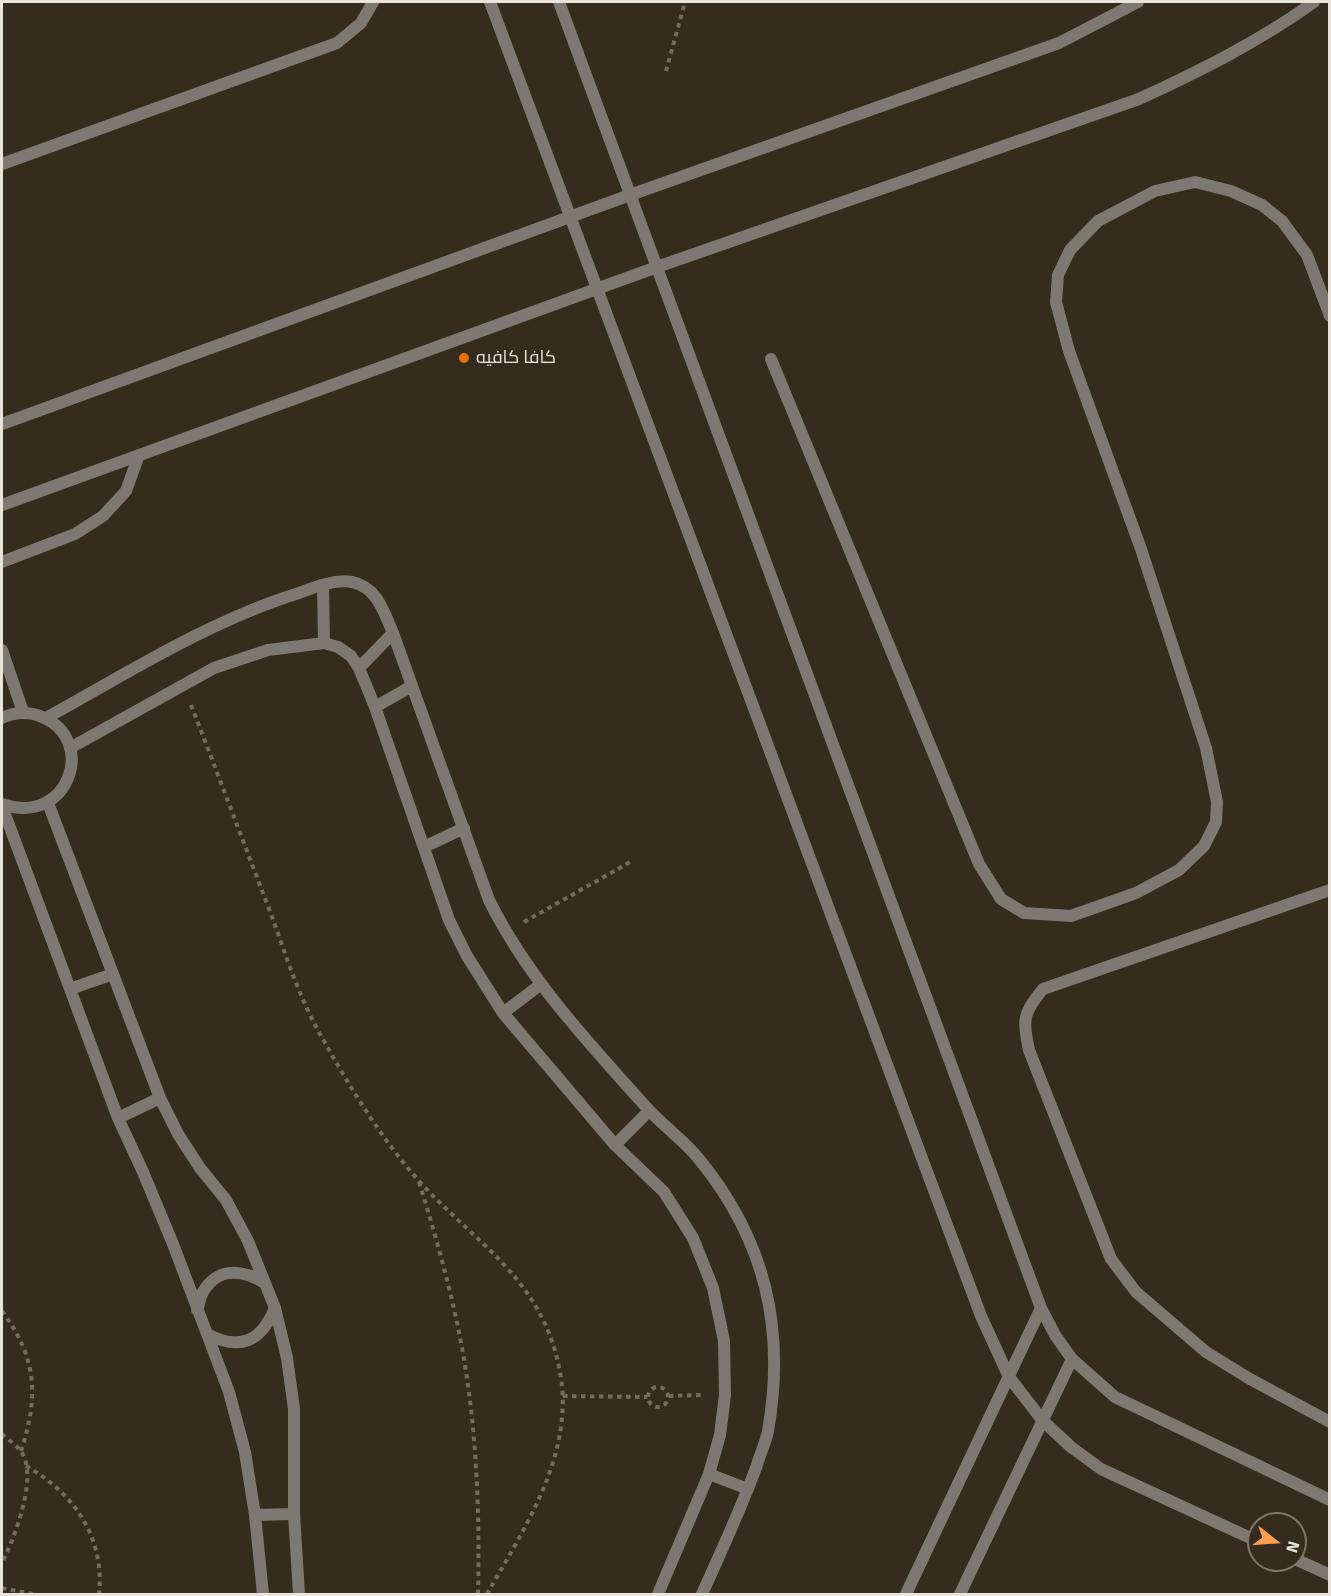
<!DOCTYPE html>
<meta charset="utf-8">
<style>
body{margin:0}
#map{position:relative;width:1331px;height:1596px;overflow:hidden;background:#352c1d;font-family:Signika,sans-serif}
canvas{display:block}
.frame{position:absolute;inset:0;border:3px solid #e9e4da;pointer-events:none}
.north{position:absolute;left:1247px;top:1512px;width:60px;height:60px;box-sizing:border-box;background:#352c1d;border:2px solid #7d7669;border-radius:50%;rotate:107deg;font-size:16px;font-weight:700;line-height:24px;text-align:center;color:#e9e4da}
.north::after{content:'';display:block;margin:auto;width:21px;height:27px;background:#fb9e52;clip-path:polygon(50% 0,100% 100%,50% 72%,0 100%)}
</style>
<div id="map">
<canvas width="1331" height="1596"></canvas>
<div class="frame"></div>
<div class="north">N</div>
</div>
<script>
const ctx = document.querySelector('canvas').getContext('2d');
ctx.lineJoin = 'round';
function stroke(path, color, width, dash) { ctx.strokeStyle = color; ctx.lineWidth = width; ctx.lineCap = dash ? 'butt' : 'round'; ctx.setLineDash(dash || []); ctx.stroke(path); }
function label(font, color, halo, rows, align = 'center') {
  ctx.font = font + ' Signika,Cairo,sans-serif'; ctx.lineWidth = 6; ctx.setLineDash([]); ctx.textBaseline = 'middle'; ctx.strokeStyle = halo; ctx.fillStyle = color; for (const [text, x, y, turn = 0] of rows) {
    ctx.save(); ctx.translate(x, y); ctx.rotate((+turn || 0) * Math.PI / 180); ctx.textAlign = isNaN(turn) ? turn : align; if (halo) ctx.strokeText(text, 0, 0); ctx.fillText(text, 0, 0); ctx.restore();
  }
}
stroke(new Path2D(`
 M666,71L685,2
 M191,705C218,774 244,844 271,914C286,956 301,1003 324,1041C351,1089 381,1138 418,1180C476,1244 543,1279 560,1372C575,1454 525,1527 487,1594
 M524,922L632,861
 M419,1182C433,1227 446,1272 456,1318C476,1409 480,1502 478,1594
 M2,1311C37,1358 39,1396 21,1451
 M648 1397a10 10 0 1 1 20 0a10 10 0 1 1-20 0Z
 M563,1396L647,1397
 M669,1396L704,1395
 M2,1434C7,1439 15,1444 20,1450C40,1474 14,1539 2,1563
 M26,1466C74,1493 105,1538 99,1594
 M2,1588L33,1594`), '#736b5e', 4, [4.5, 4.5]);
stroke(new Path2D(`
 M490,2L981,1316L1009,1377L1043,1421L1071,1447L1101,1469L1259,1542
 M559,2L1041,1308L1055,1335L1072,1359L1115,1397L1330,1500
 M2,164L337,43L361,23L373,2
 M771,359L979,864L1001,899L1024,913L1071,916L1136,893L1179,870L1204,846L1216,822L1217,802L1206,748L1141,549L1069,351L1056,302L1058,275L1070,250L1098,221L1155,191L1195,182L1231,191L1262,205L1282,221L1307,255L1330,316
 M2,424L630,195L1059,43L1138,2
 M2,505L657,267L1139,99C1200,71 1260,41 1314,2
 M2,562L75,534L103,516L126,491L139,455
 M323,585L324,643
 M2,650L23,712
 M359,668L393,633
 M375,707L412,686
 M2,718C14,712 29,711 42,717C98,740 69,827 2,804
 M46,718C128,673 209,621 299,593C315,587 335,579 352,582C377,587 384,612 393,633L489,900C528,979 589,1043 647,1108C663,1126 684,1140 699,1159C765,1240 786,1328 768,1431C766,1442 760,1454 757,1465C741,1509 721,1552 702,1594
 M70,748L214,668L268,650L324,643L338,647L351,656L359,668L375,707L449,920L467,956L503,1013L615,1145L664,1192L693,1238L713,1288L724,1341L725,1395L720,1435L709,1474L658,1594
 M48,803L160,1098L178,1134L200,1168L226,1200L248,1241L275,1308L287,1358L294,1409V1514L299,1594
 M2,806L118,1118L143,1172L173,1244L229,1392L245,1452L255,1515L263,1594
 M424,847L464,828
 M1330,890L1043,989C1022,1014 1023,1020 1029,1050L1111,1259L1136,1292L1206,1352L1250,1379L1330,1422
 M70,989L113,974
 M503,1013L540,985
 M118,1118L160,1098
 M615,1145L649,1111
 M197,1310C199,1305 200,1297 203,1292C218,1266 243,1270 265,1283
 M207,1334C240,1351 261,1342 275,1308
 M709,1474L748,1489
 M255,1515L294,1514
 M1295,1559L1330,1575
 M906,1594L1041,1308
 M960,1594L1072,1359`), '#7d7871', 12);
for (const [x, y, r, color] of [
 [464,358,6,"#e8710a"]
]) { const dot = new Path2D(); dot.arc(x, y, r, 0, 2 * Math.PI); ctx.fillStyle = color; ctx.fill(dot); stroke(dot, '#352c1d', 2); }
label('18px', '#e9e4da', '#352c1d', [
 ["كافا كافيه",476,358]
], 'left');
</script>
